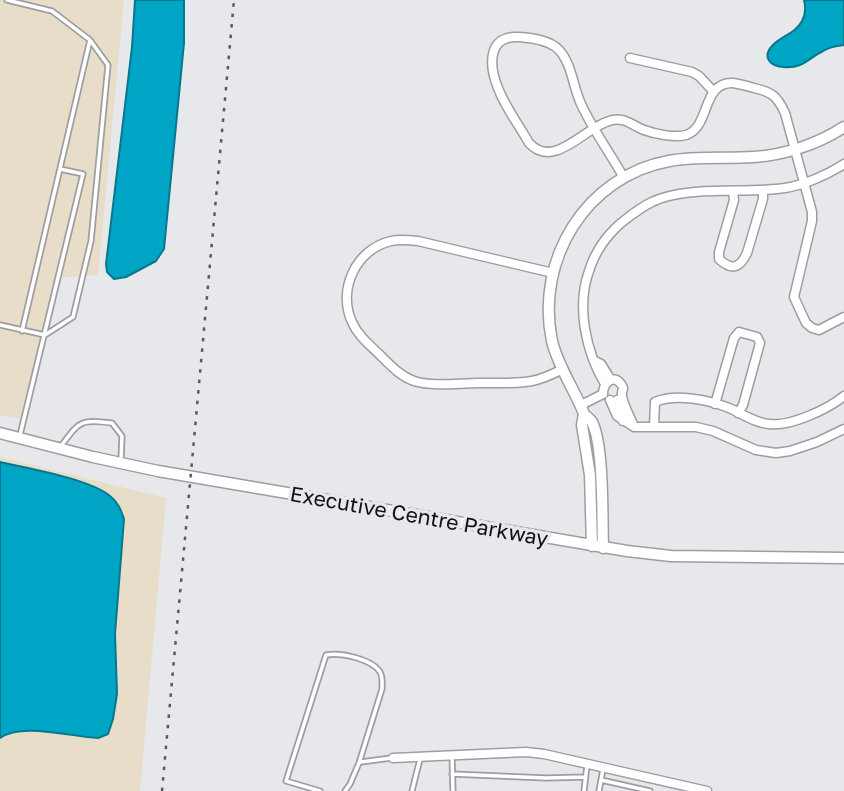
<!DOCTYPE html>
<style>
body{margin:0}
canvas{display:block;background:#e6e8ec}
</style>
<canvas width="844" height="791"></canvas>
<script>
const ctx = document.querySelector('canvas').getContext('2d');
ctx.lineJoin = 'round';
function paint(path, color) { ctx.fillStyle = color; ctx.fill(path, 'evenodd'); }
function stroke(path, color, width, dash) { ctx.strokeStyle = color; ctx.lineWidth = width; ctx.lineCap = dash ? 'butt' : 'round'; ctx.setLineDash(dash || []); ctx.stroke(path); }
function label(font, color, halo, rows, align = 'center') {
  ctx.font = font + ' "Golos Text",sans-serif'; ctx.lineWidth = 7; ctx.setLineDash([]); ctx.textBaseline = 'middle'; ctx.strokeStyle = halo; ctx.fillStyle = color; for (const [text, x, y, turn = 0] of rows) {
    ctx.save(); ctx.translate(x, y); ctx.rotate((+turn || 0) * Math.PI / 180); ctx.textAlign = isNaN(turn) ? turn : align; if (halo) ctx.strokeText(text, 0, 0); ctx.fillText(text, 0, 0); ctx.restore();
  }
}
paint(new Path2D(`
 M0,0H124L98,275L57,278L21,419L0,415Z
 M0,457L166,498L140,791H0Z`), '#e8ddc8');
const water = new Path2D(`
 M135,0H184V43L164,249L156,261L126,277L114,279L107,272L106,264L132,47Z
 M804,0H844V45C836,46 829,47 823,51C807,59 803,69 783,67C770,66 762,57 772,46C781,36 795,34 802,21C806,14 806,8 804,0Z
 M0,462C27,468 90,479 110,496C118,502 121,510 124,519L115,634L117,694L113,719L108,734L98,738C72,737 21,722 0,738Z`);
paint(water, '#00a4c4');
stroke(water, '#05788e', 2);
const service = new Path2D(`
 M7,0L52,11L90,40L22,331
 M0,325L45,335L73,317L91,241L108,65L90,40
 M20,435L83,174L60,169
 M61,446C80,421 80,419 112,423L122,436L121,461
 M452,755L453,791
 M361,762L391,758
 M452,774L546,778L585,777
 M601,780L650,791
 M320,791L286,781L326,655C340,652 372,659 380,672C383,677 382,684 382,689L359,763L350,784L345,791
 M412,791L420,759
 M584,791L587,765
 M599,791L603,769`);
const minor = new Path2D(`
 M630,58L692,72L699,76L714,92
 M624,178C610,153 593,130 581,104C573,87 572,64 559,50C550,40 532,38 519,37C487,35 489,66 498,88C505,107 519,125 529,143C554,170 584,128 609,121C624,116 631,125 644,130C655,134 674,138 686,135C711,127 701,82 733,83C740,84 747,86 754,88C772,92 777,96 785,113L812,212V221L794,297L806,323L812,328L819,330L844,317
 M733,191L734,200L719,252V259C732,271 740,268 747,253L763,199V190
 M553,273L418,241C409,240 400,239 391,241C356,249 337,290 352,322C358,336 370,345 380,355C390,365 400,376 414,381C434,387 458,383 479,383C496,383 515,384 532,381C543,379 553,374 563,369
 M595,361L601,364L611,380
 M605,384C586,352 576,307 589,271C595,252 606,236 621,223C631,215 641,207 652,202C687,185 745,194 785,188C804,185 827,175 844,164
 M603,394C603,384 613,373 621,384C626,391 621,388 622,395C622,403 631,418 634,427
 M610,400L617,416L634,427H696L713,431L756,450L776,453L790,451L817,442L844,429
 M617,400L622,412L623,421
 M715,404L734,338L739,332L757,337L760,343L743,405L738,413
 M581,405L603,394
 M654,427L655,402C675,393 710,400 729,408C743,414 755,423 769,424C790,427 828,409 844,396
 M393,758L526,752L544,754L707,791`);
const tertiary = new Path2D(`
 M584,414L582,425L590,475L592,546
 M0,433L93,457L158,471L627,551L671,556L844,558
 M603,548C602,519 604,445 592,422C591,420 586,416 584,414C575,390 558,367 552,341C535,260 586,176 669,161C697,156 726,159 754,157C785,155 818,144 844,127`);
stroke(service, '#9c9ea1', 7);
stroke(minor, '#9c9ea1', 11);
stroke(tertiary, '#9c9ea1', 13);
stroke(service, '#fff', 3.5);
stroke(minor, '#fff', 8);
stroke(tertiary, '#fff', 10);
stroke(new Path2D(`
 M162,791L234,0`), '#59595b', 2.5, [3.5, 7]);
label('21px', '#101011', '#e6e8ec', [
 ["Executive Centre Parkway",419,517,10]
]);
</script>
